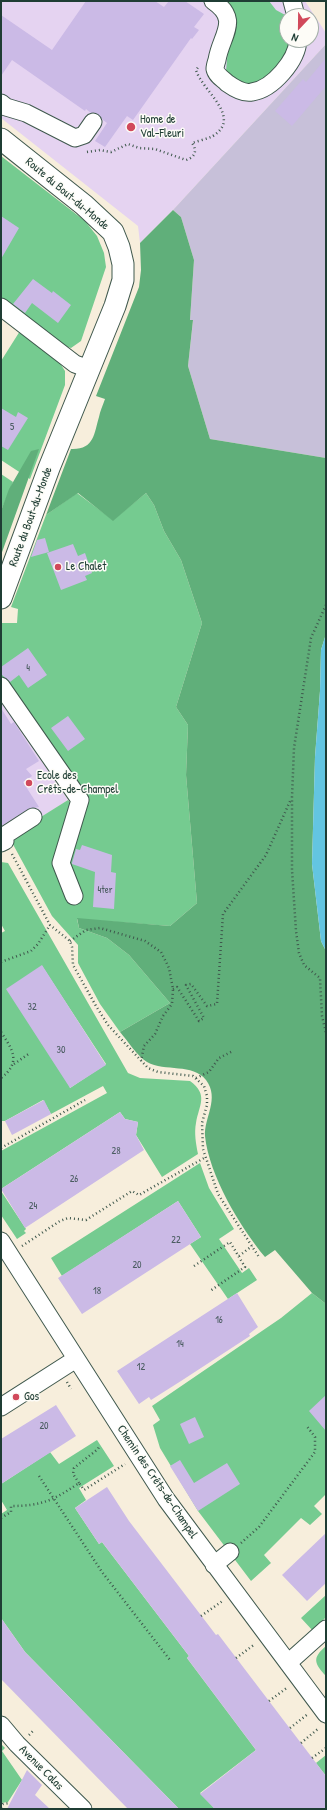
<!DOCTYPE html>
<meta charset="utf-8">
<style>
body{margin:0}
#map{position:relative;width:327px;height:1810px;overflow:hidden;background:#f7eedc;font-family:"Patrick Hand",sans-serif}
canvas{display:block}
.frame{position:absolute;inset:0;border:2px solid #1f3d34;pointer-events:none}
.north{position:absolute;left:279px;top:8px;width:40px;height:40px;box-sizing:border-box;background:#fdfcf7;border:1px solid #a4b0a9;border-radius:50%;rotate:202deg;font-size:11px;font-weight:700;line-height:16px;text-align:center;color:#1f3d34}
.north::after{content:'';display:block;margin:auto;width:14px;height:18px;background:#d1495b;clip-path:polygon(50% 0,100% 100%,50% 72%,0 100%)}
</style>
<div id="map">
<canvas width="327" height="1810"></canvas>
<div class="frame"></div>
<div class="north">N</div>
</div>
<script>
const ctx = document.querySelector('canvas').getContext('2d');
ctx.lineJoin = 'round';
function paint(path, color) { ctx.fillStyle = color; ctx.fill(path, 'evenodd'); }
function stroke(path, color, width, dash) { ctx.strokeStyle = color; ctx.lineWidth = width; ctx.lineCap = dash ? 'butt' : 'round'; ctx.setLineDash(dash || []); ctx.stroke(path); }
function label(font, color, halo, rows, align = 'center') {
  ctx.font = font + ' "Patrick Hand",sans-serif'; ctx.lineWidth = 3; ctx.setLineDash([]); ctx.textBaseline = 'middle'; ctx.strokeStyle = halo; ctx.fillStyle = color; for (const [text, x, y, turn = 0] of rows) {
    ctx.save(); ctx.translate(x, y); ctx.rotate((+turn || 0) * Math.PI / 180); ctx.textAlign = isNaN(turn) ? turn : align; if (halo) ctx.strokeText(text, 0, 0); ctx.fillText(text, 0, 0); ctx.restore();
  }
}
paint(new Path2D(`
 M1,1H305L326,33V44L173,210L140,243L138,226L1,118ZM287,16H311V40H287Z
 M1,693L19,719L15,722L68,800L10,837L14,844L1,852Z`), '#e5d3f1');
paint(new Path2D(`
 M326,44V458L210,439L188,366L193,321L190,320L194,260L181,217L173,210Z`), '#c7c0d9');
paint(new Path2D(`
 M222,1H269L276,10L287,16V40H292L290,52L265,82L252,86L240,84L226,71L228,49L237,25L233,13Z
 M1,156L85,221L97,236L104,253L106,267L81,341L71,348L65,346L1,298Z
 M20,331L56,357L65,371V385L30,479L1,460V361Z
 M1,474L13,482L1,511Z
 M77,493L113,520L146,493L154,505L164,531L181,560L202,623L176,707L188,725L186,775L197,903L170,926L77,919L79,928L107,938L129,955L170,1003L120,1032L100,1004L78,963V945L52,916L9,837L68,800L74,807L87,802L1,678V623H17L18,609L11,607L46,515Z
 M1,862L8,863L128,1073L140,1078L190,1081C209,1095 199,1105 196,1123C194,1133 196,1144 198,1154L162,1177L136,1135L138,1122L125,1119L120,1112L1,1189V1151L107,1093L103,1086L51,1114L43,1100L5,1121H1V933L5,931L1,924ZM42,966L106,1064L70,1088Z
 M200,1163L209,1188L234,1229L219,1239L242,1273L249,1268L257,1280L228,1299L190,1244L201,1237L178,1201L62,1276L51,1258Z
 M1,1191L26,1229L24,1231L26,1233L17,1239L1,1215Z
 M312,1293L326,1304V1494L314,1506L322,1514L310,1525L301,1518L264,1555L271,1563L251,1581L198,1511L160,1448L153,1425L160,1420L152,1406L281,1318Z
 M97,1440L114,1466L79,1488L86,1500L75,1508L99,1544L102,1542L189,1656L187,1658L256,1750L200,1793L215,1809H179L25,1652L1,1618V1514L7,1510L1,1500V1484L50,1452L59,1464Z
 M326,1595V1617L313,1631L301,1618Z
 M326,1646V1676C314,1663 312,1658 326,1646Z
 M1,1744L5,1748L2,1751L22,1780L8,1802L1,1803Z
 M326,1755V1776L316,1763Z`), '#75cb90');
paint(new Path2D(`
 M173,210L181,217L194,260L190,320H193L188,366L210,439L326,458V634L321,650L320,691L315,757L312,864L321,941L326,951V1304L312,1293L275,1250L265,1257C240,1227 209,1175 205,1136C204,1117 220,1099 206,1080C193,1063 165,1072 147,1062C138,1057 127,1040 120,1032L170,1003L129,955L107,938L79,928L77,918L170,926L197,903L186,775L188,725L176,707L202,623L181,560L164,531L154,505L146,493L113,521L78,493L46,515L71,449C94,450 94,434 99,417C100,411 103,405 105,399L96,396L139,287L141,270L140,243Z
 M39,449L1,555V511L9,489L31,451Z`), '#60af7a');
paint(new Path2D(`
 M326,634V951L321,941L312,864L315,757L320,691L321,650Z`), '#63c5e1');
paint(new Path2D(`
 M86,1H155L164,7L169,1H185L204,14L194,27L199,30L192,39L191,38L133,120L127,116L105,147L95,141L107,123L103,120L98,114L91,113L86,109L85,111L12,60L1,76V15L52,50Z
 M326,58V86L292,126L275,111L303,79L306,82Z
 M1,216L19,228L1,259Z
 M33,279L52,293L53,291L71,305L58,323L32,303L25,313L13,304Z
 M1,408L16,417L18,412L28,418L8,450L1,446Z
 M45,538L49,552L31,557L37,540Z
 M73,544L78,556L85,553L92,573L85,576L87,580L61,590L47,553Z
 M28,648L47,675L28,688L19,675L10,682L1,674V667Z
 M1,708L11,724L14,722L39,761L26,769L32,776L23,782L39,807L28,809L1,826Z
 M68,716L85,739L68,751L51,728Z
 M82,845L112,855L111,872L116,873L114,909L93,907L95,872L72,864V863L76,849L80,850Z
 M42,965L106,1065L70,1088L6,989Z
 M44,1100L51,1114L12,1135L5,1121Z
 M120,1112L125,1119L138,1122L136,1135L144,1150L25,1228L1,1189Z
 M178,1201L201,1237L82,1314L58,1278Z
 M237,1293L258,1327L249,1334L250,1336L181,1381L151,1400L149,1397L139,1404L117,1371Z
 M326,1395V1431L309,1411Z
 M56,1405L76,1436L1,1484V1439Z
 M195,1417L204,1437L189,1444L180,1424Z
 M180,1460L194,1483L227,1463L240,1484L198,1511L170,1466Z
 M107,1487L129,1521L216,1635L218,1634L326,1776V1809H215L200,1794L256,1750L187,1658L189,1656L102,1542L99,1544L75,1508Z
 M326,1533V1583L307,1601L282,1575Z
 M1,1618L25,1652L179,1809H128L1,1679Z
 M27,1770L42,1785L35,1795L50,1809H7Z`), '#cbbae6');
const minor = new Path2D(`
 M213,1C241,20 221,35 217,60C216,63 215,67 215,69C216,75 223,79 227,83C234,88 244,94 252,92C273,89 297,60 298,40
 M292,1L296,16
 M1,103L6,107L26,113L75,138L84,135L93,122
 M1,307L75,364L89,369
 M1,686L80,800L61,863L74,896
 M1,843L5,841L2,837L33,817
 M1,1241L166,1499L326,1714
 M1,1407L76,1359
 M214,1565L230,1552
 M288,1663L326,1629
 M1,1725L17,1744L83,1809`);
const major = new Path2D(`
 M1,139L84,205L113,232L119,247L123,264V280L115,306L49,468L1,598`);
stroke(minor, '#3f584d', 19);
stroke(major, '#3f584d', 23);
stroke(new Path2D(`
 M87,152L100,150L111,152L128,144L139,148L155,149L186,160C196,157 197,150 192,143C198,141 207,139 213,136C243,117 202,91 196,70L199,66
 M326,605L311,638L294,748L292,797V870L296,931L299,953L304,965L320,978L322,1016L326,1033
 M12,854L50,925L70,941L72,947L73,965L96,1006L108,1025L148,1068L158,1072L193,1076L204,1086L207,1096V1105L202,1123L203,1149L218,1194L259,1257
 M70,941L86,930L100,928L145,941L161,952L169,968L173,989L172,1004L163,1016L155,1034L144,1046L141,1061
 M1,962L31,951L38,944L50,925
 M173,989L177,987L199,1021L204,1018L186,985L191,984L207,1006L217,1004L223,914L266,855L291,799
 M1,1032C12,1049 22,1062 1,1078
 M14,1064L30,1053
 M196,1078L209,1072L219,1058L233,1051
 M1,1148L85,1100
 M22,1246L60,1221L68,1218L86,1220L132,1191L139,1195L206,1157
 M239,1256L252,1246
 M194,1266L230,1242L245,1267L210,1291
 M67,1382L71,1389
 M39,1476L102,1572L170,1660
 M79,1483L73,1474L74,1468L98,1449L100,1445
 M1,1518L11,1512V1506C42,1506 54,1500 79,1483L84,1490L125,1464
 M241,1543L259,1527L315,1452V1437L306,1425
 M201,1616L224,1600
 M236,1658L255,1644
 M269,1701L288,1687
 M290,1728L308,1714
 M29,1735L33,1731
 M301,1743L319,1728
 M312,1758L326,1748
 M1,1808L3,1804L10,1803`), '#3f584d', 2.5, [1, 3]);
stroke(minor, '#fff', 17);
stroke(major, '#fff', 21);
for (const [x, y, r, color] of [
 [131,127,5,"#d1495b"],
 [58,567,4,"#d1495b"],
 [29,783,4,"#d1495b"],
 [16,1397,4,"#d1495b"]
]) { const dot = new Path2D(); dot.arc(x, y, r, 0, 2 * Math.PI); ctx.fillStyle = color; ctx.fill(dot); stroke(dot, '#fdfcf7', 1.5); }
label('10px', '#4a5c60', null, [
 ["5",12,427],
 ["4",28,668],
 ["4ter",105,890],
 ["32",32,1007],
 ["30",61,1050],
 ["28",116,1151],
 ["26",74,1179],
 ["24",33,1206],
 ["22",176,1240],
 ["20",137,1265],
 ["18",97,1291],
 ["16",219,1320],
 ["14",180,1344],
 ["12",141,1367],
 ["20",44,1426]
]);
label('12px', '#1f3d34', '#fdfcf7', [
 ["Home de",140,120],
 ["Val-Fleuri",140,134],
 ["Le Chalet",66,567],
 ["Ecole des",37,776],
 ["Crêts-de-Champel",37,790],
 ["Gos",24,1397]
], 'left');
label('12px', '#1f3d34', '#fdfcf7', [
 ["Route du Bout-du-Monde",67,194,40],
 ["Route du Bout-du-Monde",31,517,-70],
 ["Chemin des Crêts-de-Champel",157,1482,56],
 ["Avenue Calas",41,1768,45]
]);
</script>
